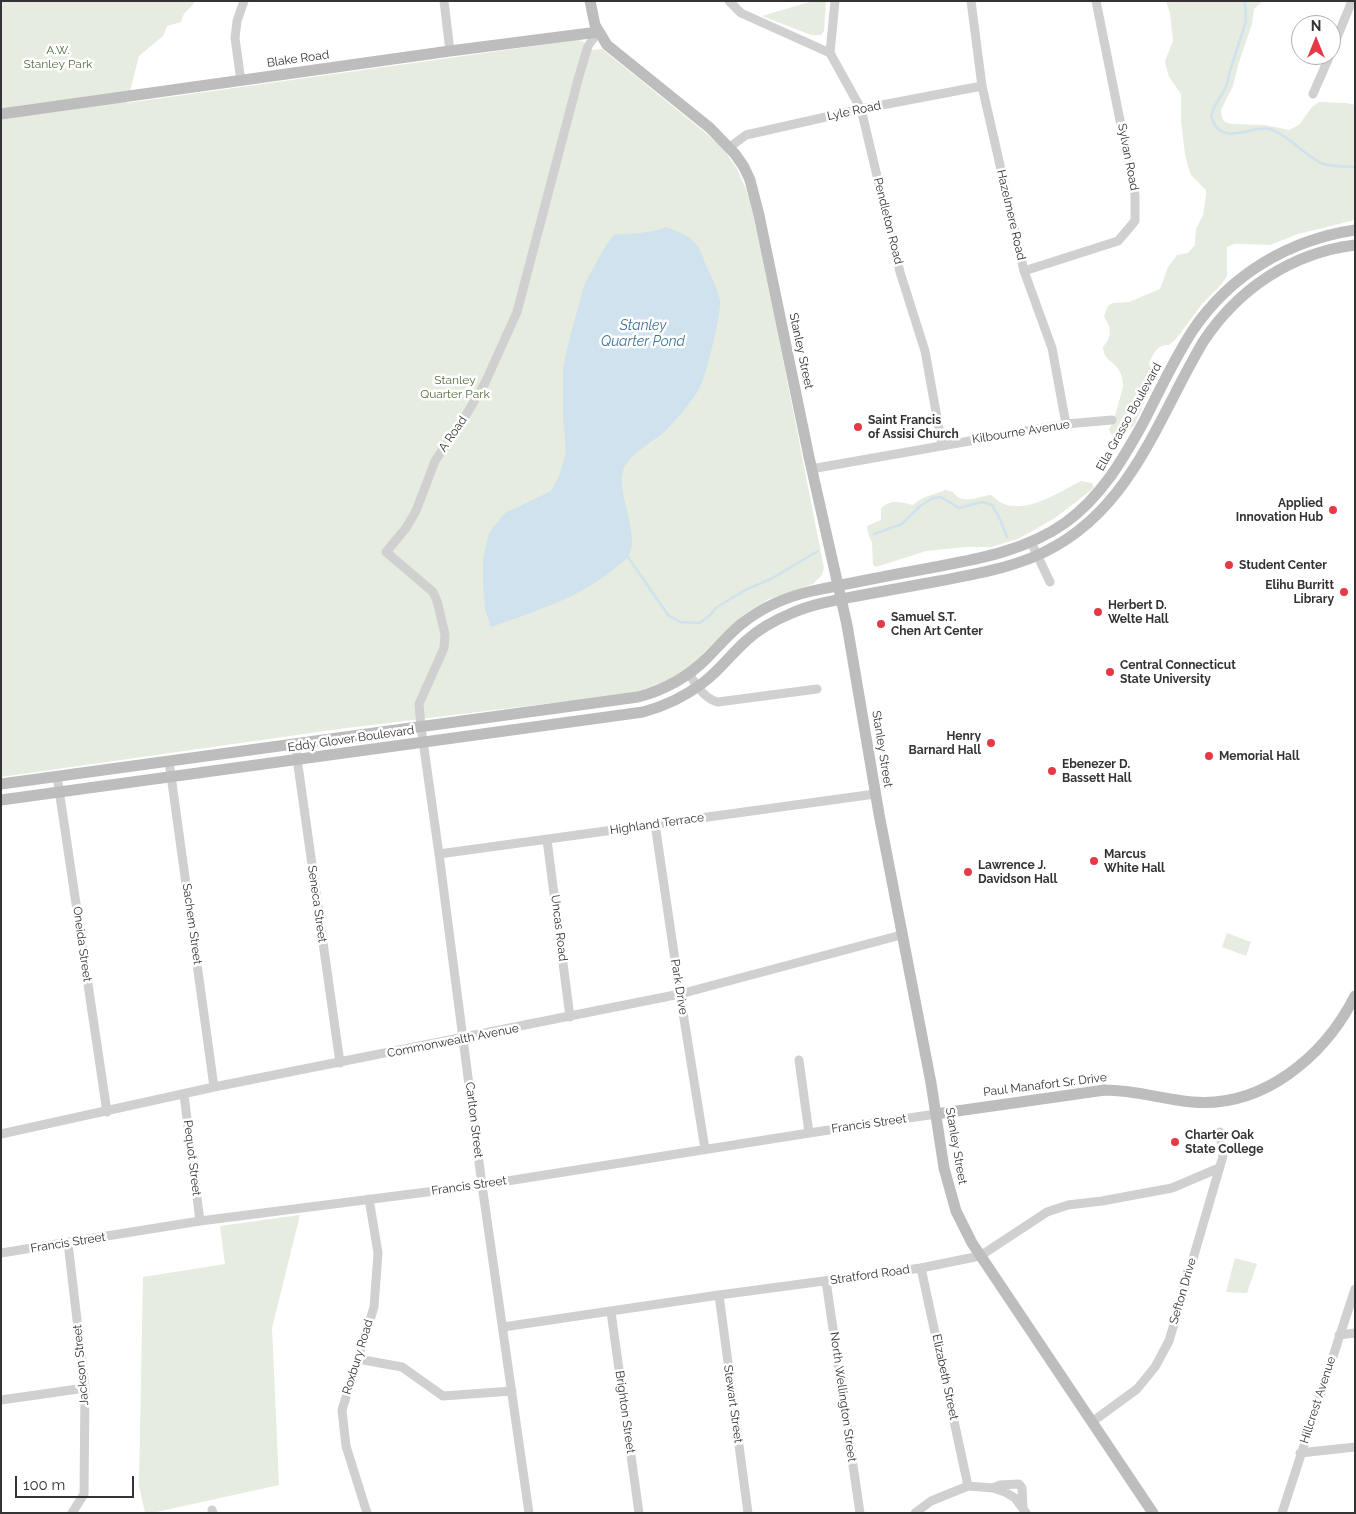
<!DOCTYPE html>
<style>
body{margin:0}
#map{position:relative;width:1356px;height:1514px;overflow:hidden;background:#fff;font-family:Raleway,sans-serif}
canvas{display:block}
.frame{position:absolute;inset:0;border:2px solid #333;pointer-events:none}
.north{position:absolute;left:1291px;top:15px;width:50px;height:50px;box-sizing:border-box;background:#fff;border:1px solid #adadad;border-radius:50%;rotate:0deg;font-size:14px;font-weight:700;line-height:20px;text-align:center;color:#333}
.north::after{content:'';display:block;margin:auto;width:18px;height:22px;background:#e63946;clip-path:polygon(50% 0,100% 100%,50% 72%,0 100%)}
.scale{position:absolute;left:15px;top:1476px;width:119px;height:22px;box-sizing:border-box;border:2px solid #333;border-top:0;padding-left:6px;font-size:15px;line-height:18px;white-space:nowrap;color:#333;-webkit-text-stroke:4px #fff;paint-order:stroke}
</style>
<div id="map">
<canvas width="1356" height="1514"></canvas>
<div class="frame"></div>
<div class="north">N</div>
<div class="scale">100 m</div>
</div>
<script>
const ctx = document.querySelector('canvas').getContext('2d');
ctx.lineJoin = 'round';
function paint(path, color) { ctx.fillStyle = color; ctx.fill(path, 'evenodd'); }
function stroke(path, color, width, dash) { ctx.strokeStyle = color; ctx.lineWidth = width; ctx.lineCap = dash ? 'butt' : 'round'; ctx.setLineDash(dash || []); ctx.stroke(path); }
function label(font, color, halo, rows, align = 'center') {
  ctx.font = font + ' Raleway,sans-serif'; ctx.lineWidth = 5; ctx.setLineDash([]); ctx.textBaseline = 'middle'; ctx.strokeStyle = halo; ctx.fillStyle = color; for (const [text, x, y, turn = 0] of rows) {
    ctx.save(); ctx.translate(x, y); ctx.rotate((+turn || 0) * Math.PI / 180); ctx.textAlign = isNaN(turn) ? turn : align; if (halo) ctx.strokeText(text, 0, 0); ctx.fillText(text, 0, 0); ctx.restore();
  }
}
paint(new Path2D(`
 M1,1H195C190,11 184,9 181,22L167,26L163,36L139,56L127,103L578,40L582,41L592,50L602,49L707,134L724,150L737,169L746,189L752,209L776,324L824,568L822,575L813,584L769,599L746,613L721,635L689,668L666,681L633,693L339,729L1,777Z
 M813,1H826L824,31L821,35H811L762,16Z
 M1166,1H1263L1254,9L1252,24L1238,65L1233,86L1221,110L1222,118L1225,122L1231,124L1265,125L1289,130L1299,125L1312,107L1319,102L1347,103L1355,105V220L1298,234L1270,245L1242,244H1234L1227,247V276L1221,285L1202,304L1176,339L1169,345C1156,345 1155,352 1149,363L1153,373V381L1135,424L1129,430L1118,436L1111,434L1109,429L1113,423L1123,387C1123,381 1122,375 1119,370C1114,361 1104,361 1103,347L1108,340L1110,334L1109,326L1104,316L1108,306L1112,303L1129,302L1160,289L1168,267L1177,255L1188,253L1195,245L1196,229L1203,215L1206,195V190L1191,175L1189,170L1185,154L1181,121V94L1169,77L1166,66L1165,61L1173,41L1170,13Z
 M1081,481L1092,483L1094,488L1055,518L1018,539L991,547H965L926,551L876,567L873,565L872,543L868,533L867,526L881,520V509C890,498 902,503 913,505C924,495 932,496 945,490L953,492C961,506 979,496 991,495C995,498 999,502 1004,504C1029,513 1059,492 1081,481Z
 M1227,933L1251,942L1246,956L1222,947Z
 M300,1215L272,1328L279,1485L152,1513H145L139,1485L143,1277L225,1264L220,1226Z
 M1235,1258L1257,1264L1247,1293L1226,1292Z`), '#e6ecdf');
paint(new Path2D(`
 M666,227C702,240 696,244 711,276C714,284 719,292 720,301C721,316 706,376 699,389C694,399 671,426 663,433C650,444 632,452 624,468C614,490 642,536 628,557C625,561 620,564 616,567C582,597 534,612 491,627L485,609L483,584V559L489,533L505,513L551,491L559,476L566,452L563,417V369L569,340L585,283L606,245L614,235C631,233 650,234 666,227Z`), '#cfe2ee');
stroke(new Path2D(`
 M1245,1L1246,21L1229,74C1229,91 1208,109 1212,119C1222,148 1254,124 1270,129C1291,136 1306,158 1324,164C1334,167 1345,166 1355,167
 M874,534L902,524L920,506L933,498L941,497L959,508L982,502L992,505L1000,519L1007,537
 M628,557L668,615L680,622L700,623L710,615L717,607L747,589L771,579L818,551`), '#cfe2ee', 2.5);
stroke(new Path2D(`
 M444,1L450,51
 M729,1L741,13L830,53
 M835,1L830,53L861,109L900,272L925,351L942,445
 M971,1L982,86L1024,271L1052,348L1066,424
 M1331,52L1352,1
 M241,81L235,38L237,21L244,1
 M1313,94L1330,55
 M730,147L746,135L861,109L982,86
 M1024,271L1118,241L1135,221V195L1096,1
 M811,469L1066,424L1112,420
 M1031,542L1050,582
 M689,674C697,685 704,699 718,702L817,689
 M295,744L340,1063
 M169,761L214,1087
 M57,776L107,1112
 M655,824L680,994L705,1149
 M547,840L570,1017
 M439,854L875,794
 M799,1060L809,1133
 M184,1095L200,1221
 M1,1134L214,1087L680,994L901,935
 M68,1243L85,1388L84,1494L72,1513
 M1,1253L200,1221L482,1185L809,1133L936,1114
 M921,1268L968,1486
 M826,1281L860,1513
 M719,1295L748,1513
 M611,1312L639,1513
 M503,1327L719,1295L921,1268L980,1256L1047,1212L1068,1205L1102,1201L1172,1188L1219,1168
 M1339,1335L1355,1333
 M358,1359L402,1367L443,1396L512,1391
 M1,1400L85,1388
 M1092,1422L1137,1389L1155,1367L1169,1341L1223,1156L1220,1132
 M1300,1453L1355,1447
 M993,1488L1000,1485L1019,1484L1022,1488L1023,1507
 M212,1510L213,1513
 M367,1513L346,1446L342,1410L374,1307L378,1253L369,1199
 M529,1513L482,1185L439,854L421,727L419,704L444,648L445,634L437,601L433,592L386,552L406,528L416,511L435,461L463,420L485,383L517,312L579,76L588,46L598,32
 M915,1513L931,1501L968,1486L993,1488L1005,1492L1015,1498L1026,1513
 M1282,1513L1355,1289`), '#d0d0d0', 9);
stroke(new Path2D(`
 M590,1L595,25L607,45L710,128L735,154L744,167L750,180L759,215L809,457L847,625L879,814L931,1083L944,1168L956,1211L972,1243L1153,1513
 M1,114L450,51L598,32
 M1,784L638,697C664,690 688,677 707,658C718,647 728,635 740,625C761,608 785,597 812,591C851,583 891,575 930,568C978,559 1025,551 1065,523C1101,497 1122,461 1143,423C1159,392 1174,359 1193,330C1231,274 1289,240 1355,230
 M1,800L643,712C665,706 686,696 704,682C720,670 732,653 747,640C760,628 775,620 792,613C812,604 836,600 857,596C885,591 912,586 939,581C970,575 1001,570 1031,558C1128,519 1154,425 1203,342C1238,289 1291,253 1355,245
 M936,1114L1105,1090C1134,1090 1162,1099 1192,1102C1263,1108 1324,1057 1355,996`), '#bdbdbd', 11);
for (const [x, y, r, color] of [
 [858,427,5,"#e63946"],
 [1333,510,5,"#e63946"],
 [1229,565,5,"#e63946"],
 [1344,592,5,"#e63946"],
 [1098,612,5,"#e63946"],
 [881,624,5,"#e63946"],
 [1110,672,5,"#e63946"],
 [991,743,5,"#e63946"],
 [1209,756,5,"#e63946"],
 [1052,771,5,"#e63946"],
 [1094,861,5,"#e63946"],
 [968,872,5,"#e63946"],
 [1175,1142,5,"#e63946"]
]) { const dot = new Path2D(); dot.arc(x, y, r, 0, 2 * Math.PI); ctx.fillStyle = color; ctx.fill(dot); stroke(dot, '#fff', 2); }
label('12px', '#56703f', '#fff', [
 ["A.W.",58,50],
 ["Stanley Park",58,64],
 ["Stanley",455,380],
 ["Quarter Park",455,394]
]);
label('12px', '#333', '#fff', [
 ["Blake Road",298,59,-8],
 ["Lyle Road",854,111,-12],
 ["Sylvan Road",1128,157,79],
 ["Hazelmere Road",1011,215,77],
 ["Pendleton Road",888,221,76],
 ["Stanley Street",801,351,78],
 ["Ella Grasso Boulevard",1129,417,-61],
 ["Kilbourne Avenue",1021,432,-9],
 ["A Road",453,434,-56],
 ["Eddy Glover Boulevard",351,739,-8],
 ["Stanley Street",882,749,81],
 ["Highland Terrace",657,824,-8],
 ["Seneca Street",317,904,82],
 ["Sachem Street",192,924,82],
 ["Uncas Road",559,928,83],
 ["Oneida Street",82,944,82],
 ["Park Drive",679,987,81],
 ["Commonwealth Avenue",453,1041,-11],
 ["Paul Manafort Sr. Drive",1045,1085,-7],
 ["Carlton Street",474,1120,83],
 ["Francis Street",869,1124,-8],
 ["Stanley Street",956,1146,80],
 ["Pequot Street",192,1158,83],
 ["Francis Street",469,1186,-8],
 ["Francis Street",68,1243,-9],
 ["Stratford Road",870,1275,-8],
 ["Sefton Drive",1183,1291,-74],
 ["Roxbury Road",358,1357,-73],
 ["Jackson Street",81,1365,-95],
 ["Elizabeth Street",945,1377,78],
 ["North Wellington Street",843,1397,82],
 ["Hillcrest Avenue",1318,1400,-72],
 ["Stewart Street",733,1404,82],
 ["Brighton Street",625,1412,82]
]);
label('bold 12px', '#333', '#fff', [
 ["Saint Francis",868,420],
 ["of Assisi Church",868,434],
 ["Applied",1323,503,"right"],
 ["Innovation Hub",1323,517,"right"],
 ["Student Center",1239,565],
 ["Elihu Burritt",1334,585,"right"],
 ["Library",1334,599,"right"],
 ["Herbert D.",1108,605],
 ["Welte Hall",1108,619],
 ["Samuel S.T.",891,617],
 ["Chen Art Center",891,631],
 ["Central Connecticut",1120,665],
 ["State University",1120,679],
 ["Henry",981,736,"right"],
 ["Barnard Hall",981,750,"right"],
 ["Memorial Hall",1219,756],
 ["Ebenezer D.",1062,764],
 ["Bassett Hall",1062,778],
 ["Marcus",1104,854],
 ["White Hall",1104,868],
 ["Lawrence J.",978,865],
 ["Davidson Hall",978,879],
 ["Charter Oak",1185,1135],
 ["State College",1185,1149]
], 'left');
label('italic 14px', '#3f7597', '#fff', [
 ["Stanley",643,326],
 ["Quarter Pond",643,342]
]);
</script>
